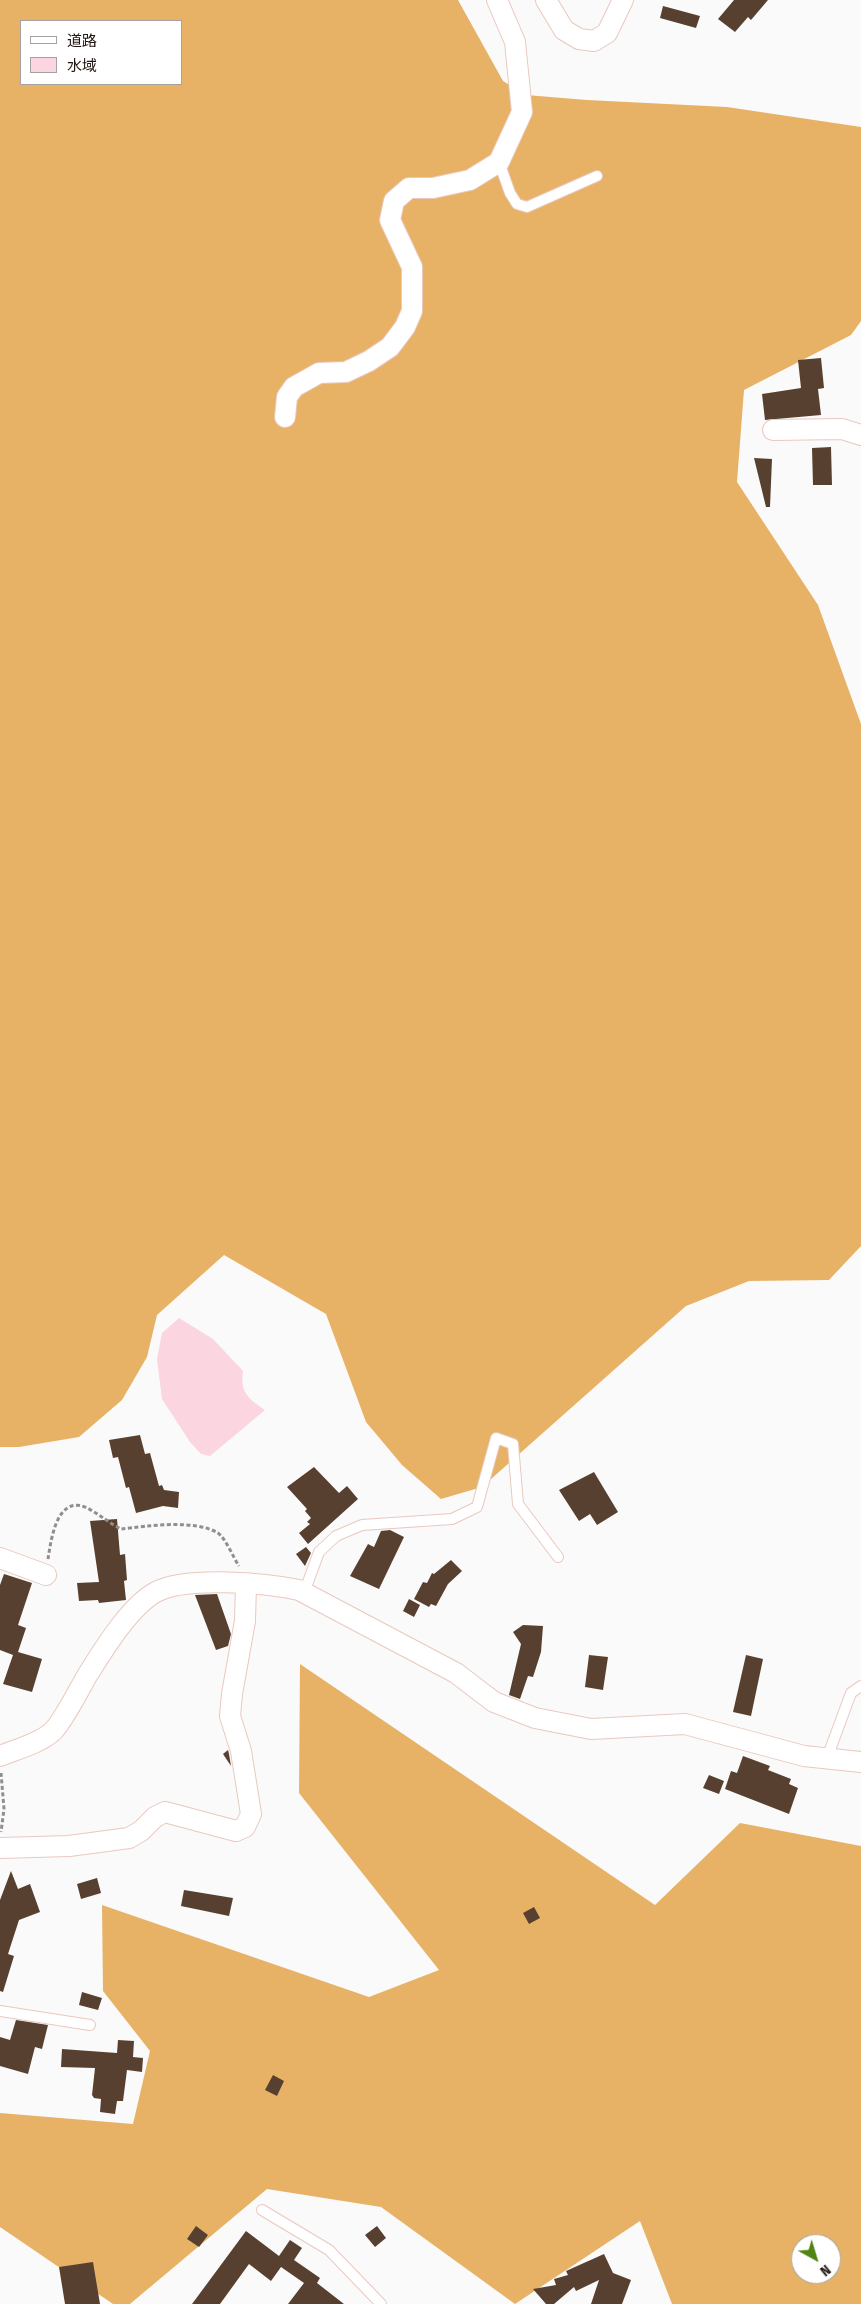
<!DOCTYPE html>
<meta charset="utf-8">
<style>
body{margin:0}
#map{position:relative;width:861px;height:2304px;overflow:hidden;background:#fafafa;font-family:"Fira Sans Condensed","Noto Sans JP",sans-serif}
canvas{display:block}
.legend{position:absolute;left:20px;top:20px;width:162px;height:65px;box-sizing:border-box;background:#fff;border:1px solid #a7a2a1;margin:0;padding:6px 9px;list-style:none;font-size:15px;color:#221613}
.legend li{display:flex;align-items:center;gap:10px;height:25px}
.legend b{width:25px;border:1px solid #a7a2a1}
.north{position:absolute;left:791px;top:2234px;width:50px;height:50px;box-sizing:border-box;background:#fff;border:1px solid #a7a2a1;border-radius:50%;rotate:141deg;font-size:14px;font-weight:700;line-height:20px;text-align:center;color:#221613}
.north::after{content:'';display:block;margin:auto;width:18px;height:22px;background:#528315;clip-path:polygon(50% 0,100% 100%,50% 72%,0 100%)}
</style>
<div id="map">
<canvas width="861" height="2304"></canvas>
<ul class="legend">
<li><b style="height:6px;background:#fff"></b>道路</li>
<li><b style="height:14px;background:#fbd5e0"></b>水域</li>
</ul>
<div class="north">N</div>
</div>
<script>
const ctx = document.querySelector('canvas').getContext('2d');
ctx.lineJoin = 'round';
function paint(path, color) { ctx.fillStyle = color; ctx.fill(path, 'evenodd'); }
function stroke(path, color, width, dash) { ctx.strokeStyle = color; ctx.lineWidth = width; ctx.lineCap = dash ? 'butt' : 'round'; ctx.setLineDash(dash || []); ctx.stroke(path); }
paint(new Path2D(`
 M0,0H458L503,81L526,95L587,100L727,107L861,127V321L851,335L744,390L737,482L818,605L861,724V1246L829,1280L749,1281L686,1306L482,1487L441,1499L402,1465L366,1422L326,1314L224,1255L157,1315L147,1357L122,1400L79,1437L19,1447H0ZM21,21H181V84H21Z
 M300,1664L655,1905L740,1823L861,1846V2304H672L640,2221L515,2304L381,2207L267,2189L130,2304H113L0,2227V2113L133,2124L150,2051L103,1991L102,1905L369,1997L439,1970L299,1793ZM801,2244H831V2274H801Z`), '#e7b266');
paint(new Path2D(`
 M179,1318L213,1339L243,1371C240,1392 248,1399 265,1410L210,1456L201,1454L190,1442L162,1399L157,1359L162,1333Z`), '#fbd5e0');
paint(new Path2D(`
 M734,0H768L751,20L748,17L735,32L718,19Z
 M663,6L700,16L696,28L660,18Z
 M821,358L824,388L818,389L821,415L765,420L762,394L801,388L798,360Z
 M831,447L832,485H813L812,448Z
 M754,458L772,459L770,507H766Z
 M140,1435L145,1454L150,1453L159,1486L162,1485L164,1490L179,1492L178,1508L163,1506L136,1513L129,1487L126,1488L118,1457L113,1458L109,1440Z
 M314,1467L339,1493L347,1486L358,1499L308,1544L299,1533L310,1524L307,1522L311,1518L305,1511L307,1509L287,1487Z
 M594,1472L618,1512L597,1525L590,1514L579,1521L559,1490Z
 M117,1519L120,1555L125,1554L127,1580L124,1581L126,1600L99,1603L98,1600L79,1601L77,1583L99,1582L90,1521Z
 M390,1530L404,1537L379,1589L350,1576L368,1544L374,1547L381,1531Z
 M306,1547L311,1553L305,1566L296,1554Z
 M451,1560L462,1571L448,1584L436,1606L431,1604L429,1607L414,1599L423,1582L427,1583L432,1573L434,1574Z
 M4,1574L32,1583L18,1625L26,1628L18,1652L42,1659L32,1692L3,1684L13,1655L0,1650V1585Z
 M217,1594L231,1634L228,1646L216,1650L195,1595Z
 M409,1599L420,1605L414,1617L403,1611Z
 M523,1625L543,1626L541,1652L533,1677L528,1676L520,1699L509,1695L521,1644L513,1632Z
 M589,1655L608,1657L603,1690L585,1687Z
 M746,1655L763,1659L751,1716L733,1712Z
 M228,1750L229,1754L231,1766L223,1754Z
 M743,1756L770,1766L768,1770L791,1779L789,1784L798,1788L789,1814L725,1789L731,1771L737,1773Z
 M709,1775L724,1781L719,1794L703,1788Z
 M11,1871L18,1889L30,1884L40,1912L19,1920L8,1954L14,1956L3,1992L0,1991V1900Z
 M97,1878L101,1893L81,1899L77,1884Z
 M184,1890L233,1898L229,1916L181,1906Z
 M534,1907L540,1918L529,1924L523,1913Z
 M82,1992L102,1998L98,2010L79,2005Z
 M16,2020L48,2025L42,2049L35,2047L28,2074L0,2066V2037L10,2040Z
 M118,2040L134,2041L133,2057L143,2058L142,2072L127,2070L123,2101H117L115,2114L100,2112L101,2099L94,2098L92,2095L95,2068L61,2067L62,2049L117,2053Z
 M273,2075L284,2081L277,2096L265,2090Z
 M196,2226L208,2235L199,2247L187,2239Z
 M377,2226L386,2238L375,2247L365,2235Z
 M246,2231L279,2256L290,2240L302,2248L294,2260L320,2278L317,2283L344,2304H288L304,2283L281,2267L271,2281L249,2264L220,2304H192Z
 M604,2254L613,2273L631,2280L622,2304H591L599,2280L576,2291L574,2287L554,2304H546L533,2289L556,2285L554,2279L568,2275L566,2271Z
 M93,2262L100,2304H65L59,2267Z`), '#584030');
const service = new Path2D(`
 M499,162L510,193L517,204L527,207L597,176
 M304,1593L319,1552L336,1536L362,1525L452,1519L477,1507L496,1438L513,1444L518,1504L558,1557
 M827,1758L851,1693L861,1686
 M0,2011L90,2025
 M262,2210L329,2250L381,2304`);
const minor = new Path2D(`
 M546,0L564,30L579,39L594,41L607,33L623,0
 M285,417L287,397L294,387L319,373L346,372L369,361L390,347L405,327L412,311V267L390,220L394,201L409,188H433L470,180L499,162L522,112L515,42L497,0
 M773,430L842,429L861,435
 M0,1558L46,1575
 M0,1756C15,1750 40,1743 52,1732C61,1725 81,1686 88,1674C104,1649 130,1606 156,1592C186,1576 266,1583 299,1590L456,1673L494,1702L535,1718L591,1729L685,1724L804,1756L861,1762
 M0,1848L69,1846L129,1838L141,1831L155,1817L165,1812L236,1831L245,1827L251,1814L241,1751L230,1716L232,1694L245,1621L246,1584`);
stroke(service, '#eac8be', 12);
stroke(minor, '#eac8be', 22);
stroke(new Path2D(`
 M48,1559C51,1541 56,1496 85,1507C98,1513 109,1523 121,1529C147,1526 195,1519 218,1533C226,1539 233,1557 239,1566
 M1,1773L4,1809L1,1832`), '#938d8c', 3, [4, 2.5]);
stroke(service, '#fff', 10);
stroke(minor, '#fff', 20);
</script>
